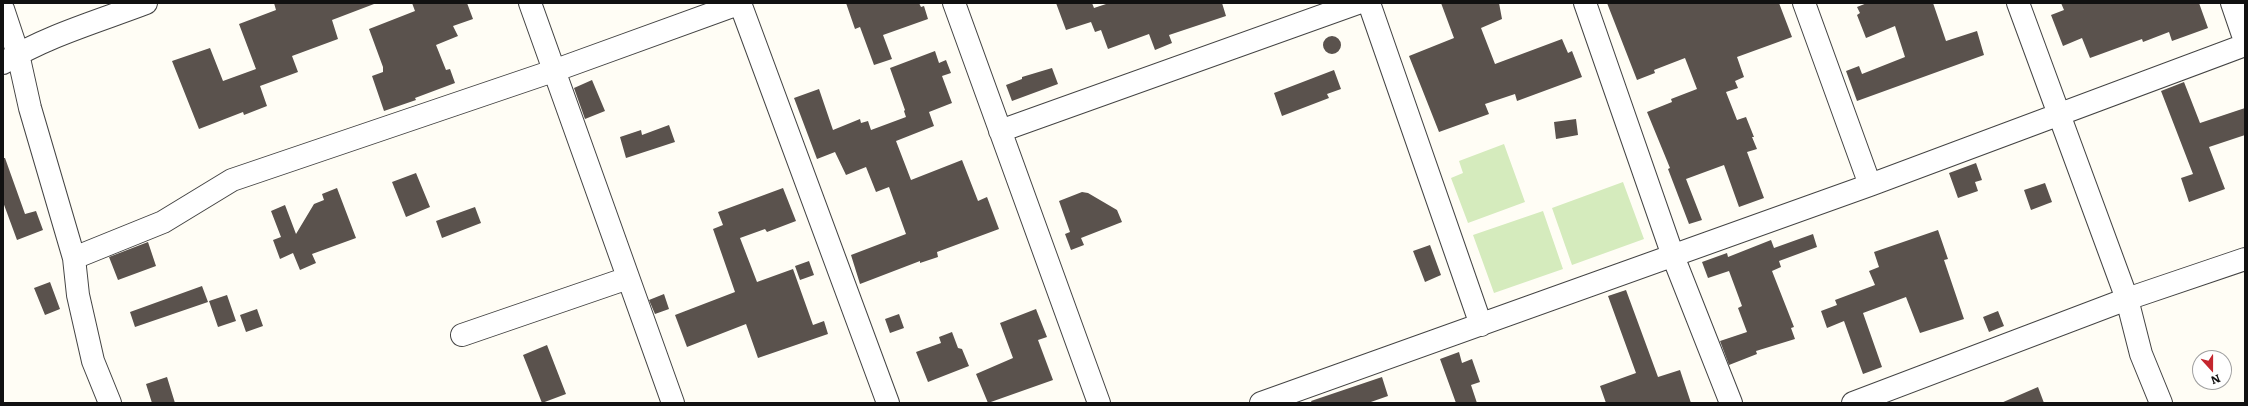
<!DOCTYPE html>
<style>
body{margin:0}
#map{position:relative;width:2248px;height:406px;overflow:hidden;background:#fffdf5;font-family:Literata,serif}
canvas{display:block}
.frame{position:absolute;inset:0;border:4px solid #111;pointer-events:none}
.north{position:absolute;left:2192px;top:350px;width:40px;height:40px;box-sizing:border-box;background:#fff;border:1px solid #a0a0a0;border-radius:50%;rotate:159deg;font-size:11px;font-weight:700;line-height:16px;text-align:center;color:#111}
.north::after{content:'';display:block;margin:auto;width:14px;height:18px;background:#c4262e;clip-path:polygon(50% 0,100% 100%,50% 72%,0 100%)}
</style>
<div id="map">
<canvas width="2248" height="406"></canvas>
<div class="frame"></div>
<div class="north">N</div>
</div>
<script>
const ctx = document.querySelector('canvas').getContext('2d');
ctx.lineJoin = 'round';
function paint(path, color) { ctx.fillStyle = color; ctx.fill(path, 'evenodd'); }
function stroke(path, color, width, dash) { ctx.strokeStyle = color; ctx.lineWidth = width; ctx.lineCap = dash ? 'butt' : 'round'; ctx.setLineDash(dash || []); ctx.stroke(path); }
paint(new Path2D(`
 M1504,144L1525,202L1468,223L1451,178L1463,173L1459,161Z
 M1623,182L1644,239L1572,265L1552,208Z
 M1543,211L1563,269L1494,293L1473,235Z`), '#d5ebbd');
paint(new Path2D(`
 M274,3L374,4L332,20L338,39L292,56L298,72L260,86L267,106L244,115L243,112L199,129L172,61L210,48L223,81L256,69L239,24L276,10Z
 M412,3H467L473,19L453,26L458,36L436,45L446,70L450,69L455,83L415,98L416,100L384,111L372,76L383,72V67L369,29L415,11Z
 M846,3H919L921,7L924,6L928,19L883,35L892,59L874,65L860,27L855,29Z
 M1056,3H1092L1094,8L1109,3H1222L1226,16L1169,35L1172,43L1155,50L1149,34L1108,49L1101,30L1095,32L1091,22L1066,30Z
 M1441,3H1499L1502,19L1481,28L1495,64L1562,39L1568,53L1572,51L1582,77L1517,101L1515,94L1485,104L1489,114L1439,132L1409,56L1454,38Z
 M1607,3H1779L1792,37L1737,57L1744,77L1735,81L1738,88L1726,92L1737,120L1746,117L1754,137H1752L1757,149L1747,152L1764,198L1739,207L1724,165L1686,179L1702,220L1689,224L1668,169L1670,168L1647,112L1672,102L1671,99L1697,89L1685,58L1654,70L1655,73L1637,80Z
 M1867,3H1933L1946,41L1977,31L1984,55L1857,101L1846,71L1859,66L1862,74L1905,57L1895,26L1866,38L1857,15L1860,13L1857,7Z
 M2061,3H2199L2208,28L2172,41L2169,32L2143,42L2142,39L2090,58L2082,38L2063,46L2051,15L2064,10Z
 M1323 45a9 9 0 1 1 18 0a9 9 0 1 1-18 0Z
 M935,51L939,63L946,60L951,73L942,76L952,103L929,112L934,126L896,141L911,180L962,160L978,201L987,197L999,229L937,252L938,257L920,263V261L860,284L851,255L906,234L889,187L876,192L866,167L846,175L835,152L817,159L794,98L819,89L833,130L860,119L861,123L868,121L871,130L906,117L904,111L905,110L890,68Z
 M1052,68L1058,84L1012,101L1006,85L1022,79V77Z
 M1334,70L1341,89L1327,94L1329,98L1282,116L1274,93Z
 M592,80L605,111L585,119L574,88Z
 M2184,82L2200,123L2245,108V135L2209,147L2225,189L2189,202L2181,178L2193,174L2161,91Z
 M1576,119L1578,135L1556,139L1554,122Z
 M669,125L675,142L626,158L620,137L641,130L642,135Z
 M3,158H5L25,214L36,211L43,230L17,240L3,202Z
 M1976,163L1982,180L1975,182L1978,191L1958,198L1949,173Z
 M416,173L430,207L406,217L392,182Z
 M2045,183L2052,202L2031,210L2024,190Z
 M337,188L356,238L312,254L316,263L300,270L293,253L280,259L273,240L281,237L271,211L285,205L296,234L314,204L324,200L322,194Z
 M783,188L796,221L767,232L765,229L740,238L757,282L793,269L813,325L824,321L828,334L758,358L746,324L687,347L675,315L735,292L713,229L723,225L718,212Z
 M1082,192L1088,193L1117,210L1122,222L1081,238L1084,245L1071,250L1065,234L1070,232L1059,201Z
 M475,207L481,223L442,238L436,221Z
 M1938,230L1948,259L1944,260L1964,319L1920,333L1906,297L1863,313L1882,367L1863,374L1844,321L1827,328L1821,311L1837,305L1835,300L1875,285L1869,271L1879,267L1874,252Z
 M1813,234L1817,247L1779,261L1781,267L1772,271L1794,327L1791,328L1795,339L1756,351L1757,354L1729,365L1720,341L1747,332L1738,308L1742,306L1729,271L1708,278L1702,262L1727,253L1728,257L1771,240L1774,248Z
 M148,242L156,266L118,280L109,257Z
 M1430,245L1441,275L1425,282L1413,251Z
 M809,261L814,275L800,280L795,266Z
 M50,282L60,309L45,315L34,288Z
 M202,286L208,302L135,327L130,312Z
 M1626,290L1658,377L1680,370L1691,403H1606L1600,386L1636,373L1608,296Z
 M664,294L669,309L655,314L649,300Z
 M227,295L236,321L218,327L209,301Z
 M257,309L263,326L246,332L240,315Z
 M1036,309L1047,337L1038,340L1053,380L988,403L976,374L1013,358L1000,323Z
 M1998,311L2004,326L1989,332L1983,317Z
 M899,314L904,328L890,333L885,319Z
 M952,332L958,348L962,349L969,366L928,382L916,352L941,343L939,337Z
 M547,345L566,394L542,403L523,355Z
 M1459,352L1462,363L1472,359L1480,382L1471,385L1477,403H1456L1440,359Z
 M167,377L175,403H152L146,384Z
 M1382,377L1388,396L1368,403H1312L1311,401Z
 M2038,387L2044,403H2001Z`), '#5a524d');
const street = new Path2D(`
 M530,3L673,403
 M740,3L888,403
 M954,3L1099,403
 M1369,3L1481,325
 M1585,3L1673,256L1731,403
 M1804,3L1870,185
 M2018,3L2127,299L2141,354L2161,403
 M2232,3L2245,41
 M3,9L18,54L30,108L74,258L78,295L93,361L110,403
 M3,63C46,36 99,21 146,3
 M1000,131L1358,3
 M74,258L163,222L232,180L556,70L741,3
 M462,335L628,278
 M1261,403L1870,185L2245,45
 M1853,403L2127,299L2245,259`);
stroke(street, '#444', 24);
stroke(street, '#fff', 22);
</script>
